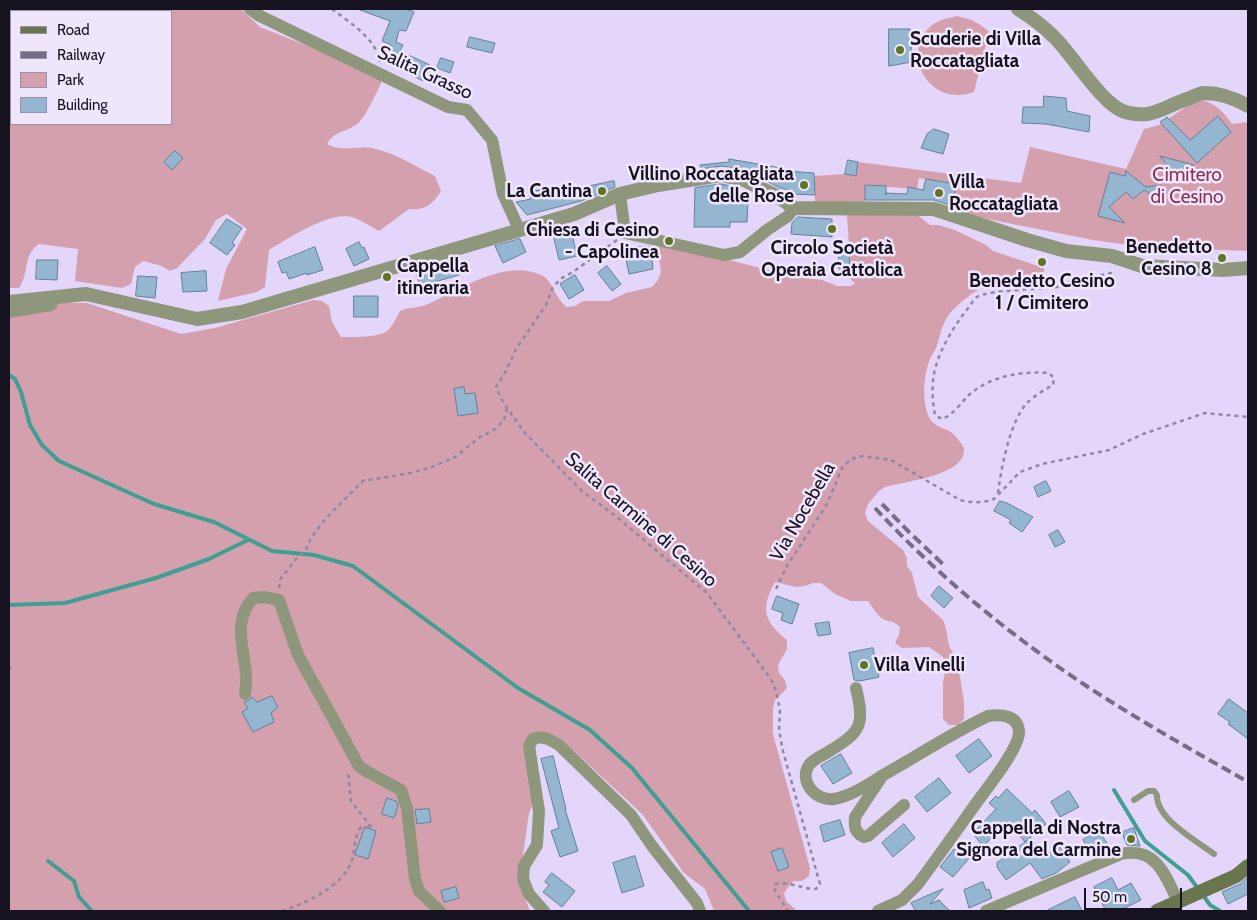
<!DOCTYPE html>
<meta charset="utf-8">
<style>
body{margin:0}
#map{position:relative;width:1257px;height:920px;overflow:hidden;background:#e4d6fb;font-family:Cabin,sans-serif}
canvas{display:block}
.frame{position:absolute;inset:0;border:10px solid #17121f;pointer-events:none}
.legend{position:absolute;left:10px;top:10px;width:162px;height:115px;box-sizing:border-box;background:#efe6fc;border:1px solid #9991a4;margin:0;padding:6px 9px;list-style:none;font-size:15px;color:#17121f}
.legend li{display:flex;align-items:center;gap:10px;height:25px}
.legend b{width:25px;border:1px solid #9991a4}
.scale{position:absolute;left:1084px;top:888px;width:98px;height:22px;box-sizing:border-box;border:2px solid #17121f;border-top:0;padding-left:6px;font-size:15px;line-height:18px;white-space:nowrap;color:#17121f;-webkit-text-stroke:4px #efe6fc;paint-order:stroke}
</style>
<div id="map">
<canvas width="1257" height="920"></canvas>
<div class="frame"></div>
<ul class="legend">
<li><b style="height:6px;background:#68754d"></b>Road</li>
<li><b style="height:6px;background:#776d86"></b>Railway</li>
<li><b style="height:14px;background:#d5a0ad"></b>Park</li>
<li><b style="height:14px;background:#95b6d1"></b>Building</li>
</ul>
<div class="scale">50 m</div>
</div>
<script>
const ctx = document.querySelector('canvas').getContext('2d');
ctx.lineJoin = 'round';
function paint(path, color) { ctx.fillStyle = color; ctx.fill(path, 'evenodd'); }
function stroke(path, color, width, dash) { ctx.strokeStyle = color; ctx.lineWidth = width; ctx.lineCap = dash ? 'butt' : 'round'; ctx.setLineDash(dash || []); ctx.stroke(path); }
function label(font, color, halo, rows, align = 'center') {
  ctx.font = font + ' Cabin,sans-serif'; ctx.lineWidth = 5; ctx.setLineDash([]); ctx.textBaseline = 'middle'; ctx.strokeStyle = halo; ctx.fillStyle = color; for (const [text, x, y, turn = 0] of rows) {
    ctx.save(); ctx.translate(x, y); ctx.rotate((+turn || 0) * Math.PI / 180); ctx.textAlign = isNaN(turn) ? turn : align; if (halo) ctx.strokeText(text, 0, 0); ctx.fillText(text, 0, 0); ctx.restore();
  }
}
paint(new Path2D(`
 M9,9H241L260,27L384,76C380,86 364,121 356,125C345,132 333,132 327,144C342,153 359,144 376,149C397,154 416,167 435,176L441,191C433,204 425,211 409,209L379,231C371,227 363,221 355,218C332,209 289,238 269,250L265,287L257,292L218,301L226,269L247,229L227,214L216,220L205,239L177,268L170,271L162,266L143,261L135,267L131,284L122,288L75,281L78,249L39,244C22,256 30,272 19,288H9ZM11,11H171V124H11Z
 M957,16C971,19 978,22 989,32L974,92C970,93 964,95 959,95C921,96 902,45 935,23C942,19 949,18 957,16Z
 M1203,100C1217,105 1224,112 1232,124L1248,122V251L1143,247L1093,240L952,212L956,184L919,178L917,189L865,185V206L815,207L814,176L845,174L856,176L858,162L1021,183L1030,147L1126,169L1144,129L1159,125L1193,102Z
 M915,213L930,225H938L955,230L986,245L993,251L1044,268V277C1030,295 1007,278 987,285C975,290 955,306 948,316C941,327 940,337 936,348C934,353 930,357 929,362C923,378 922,404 930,419C935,427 945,428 952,433C957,437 961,443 964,448C964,454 963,458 959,462C945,477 905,482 885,487L879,491L868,504L865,513L868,521L903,550L907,558V566L912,573L918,597L943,620L946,628L949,646L953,653L960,677L964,702V719L958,725H949L943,719V683L946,666L943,657L929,647L902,648L895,643L899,635L900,627C892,620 893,623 885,620C877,617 873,607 868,601H851L835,594L821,583H813L805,586L796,587L775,582C760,609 764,621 787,640V649L778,665L779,673L785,680L787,688L775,700L773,708V734L810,868L809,876L802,881H793L784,893L786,901L797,911H714L705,889L684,873L643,815L561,739C552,734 546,733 536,734L532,806L529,813L519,883L530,911H9V308L64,303H87L181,334L215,328L313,300L322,301L329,306L332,322L341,337C352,337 379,338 387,331C393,326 396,318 400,311C408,307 417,308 426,305C459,290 505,258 541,275C553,280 555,299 567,307L575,306L583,301H609L626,293L652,287L658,280L661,272L657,245L717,257L797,277L822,280L837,286H851L855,283L851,280L847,215Z`), '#d5a0ad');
stroke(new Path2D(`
 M9,375L15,379L21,392L30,425L42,445L59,461L154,504L214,522L272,551L314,555L353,566L518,688L590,730L632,768L749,911
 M9,605L65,603L156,578L209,559L248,540
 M1114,790L1145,841L1188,875L1199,890
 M48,861L74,881L79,897L92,911
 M1203,895L1210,905L1220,911`), '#409e92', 4);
const building = new Path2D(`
 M361,9H406L414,12L406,31L399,30L396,42L403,45L400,51L432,66L423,81L385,61L391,45L382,41L390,21L360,10Z
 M889,29H910L912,62L889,66Z
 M470,37L495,43L492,53L467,47Z
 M441,58L454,62L450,73L437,68Z
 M1044,96L1066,98L1067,111L1090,116L1089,132L1046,124L1022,123L1023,107H1043Z
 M1218,116L1231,132L1197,163L1160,122L1167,117L1190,140Z
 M934,129L949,134L943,154L921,148L927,134Z
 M175,151L183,158L172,170L164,162Z
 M1160,156L1194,165L1179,178Z
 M729,159L787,169V171L814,173L815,195L792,194L793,191L780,188L744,170L722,166L701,169L700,165L729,162Z
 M848,160L858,162L856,176L845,174Z
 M1126,171L1146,187L1161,185L1162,201L1144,190L1133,199L1126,192L1109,207L1125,223L1098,216L1110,172L1125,176Z
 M926,179L956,184L952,206L934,200H865V185L886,186V195V193L907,194L908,187L923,190Z
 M614,181L615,187L581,201L527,215L516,202L531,199L529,191L572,187L573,189Z
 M721,184L736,187V202L748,200L747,222H730V227H694L695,188Z
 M798,217L832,219V237L791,234L792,223Z
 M227,219L242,228L232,243L235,245L227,255L210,243Z
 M570,225L577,256L559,260L552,230Z
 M520,239L526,252L503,263L495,246Z
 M359,242L362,248L364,247L369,259L354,266L346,249Z
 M848,244L850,268L839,269L838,245Z
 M646,246L651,247L653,269L629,274L624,250Z
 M315,247L323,270L307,275V273L289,279L286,272L282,273L278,262Z
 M454,259L459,275L420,286L416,273L428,270L427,267Z
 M37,260H58L57,280L36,279Z
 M607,266L621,284L612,291L598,273Z
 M206,271L207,291L183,292L181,273Z
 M575,275L584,290L569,299L560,284Z
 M138,276L157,277L155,298L136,296Z
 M354,296H378V317H354Z
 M464,387L465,394L475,393L478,413L458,416L454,389Z
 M1046,481L1051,491L1038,497L1034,487Z
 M1000,501L1007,503L1033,517L1022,532L1009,523L1011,520L994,511Z
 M1058,530L1065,542L1055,547L1049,535Z
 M939,586L953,598L944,608L931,596Z
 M777,596L799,604L792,624L781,620L783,613L772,609Z
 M829,622L831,634L818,636L815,624Z
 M873,648L879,677L860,681L854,680L849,653Z
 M272,696L278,707L271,713L274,722L253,732L242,712L248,708L244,702L248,701L252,697L257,702Z
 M1229,699L1248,713V739L1228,724L1230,722L1218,714Z
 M979,739L992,756L969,773L956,756Z
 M841,754L852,773L833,784L821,766Z
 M553,756L566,809H565L578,851L560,857L551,831L559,828L541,759Z
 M939,778L951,793L927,812L915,797Z
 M1007,789L1032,813L1035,810L1046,824L1025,842L1007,821L983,847L973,833L996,809L989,803L996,796L998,798Z
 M1069,791L1079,807L1060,817L1051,802Z
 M387,798L396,801L398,805L394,818L382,814Z
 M429,809L431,822L417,824L415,810Z
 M840,820L845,835L824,842L820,826Z
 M904,824L915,838L893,857L882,843Z
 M365,827L376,831L368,859L355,855Z
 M1134,828L1140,846L1127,845L1123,836V832Z
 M1093,834L1095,837L1101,834L1110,848L1093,857L1083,840Z
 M1031,838L1044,857L1059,846L1070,862L1056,873L1042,879L1030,863L1006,880L997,867V863Z
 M966,841L972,855L953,877L940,867L954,849L957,851Z
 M782,848L789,867L778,871L771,852Z
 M635,856L644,886L622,893L613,863Z
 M552,873L575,891L562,907L543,892L549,885L545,882Z
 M1248,877V894L1228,904L1222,892L1240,884Z
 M1112,878L1118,890L1131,883L1141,900L1118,911H1106L1094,887Z
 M983,882L986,890L989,889L992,898L969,908L964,890Z
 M456,887L459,898L444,902L441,891Z
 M943,889L930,904L939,900L950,911H912L915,910L911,903Z
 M1075,897L1082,911H1046Z`);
paint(building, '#95b6d1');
stroke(building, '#618099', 1);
stroke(new Path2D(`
 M332,9C350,23 376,38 380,62
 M617,240L573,272L560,279L552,289L546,305L516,349L506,371L496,387L503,402L524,432L583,492L613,514L707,593L771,679L776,691L780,710L779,730L783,751L820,884L816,889C802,889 789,881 775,884V891L788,911
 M998,493C1001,469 1010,421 1027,403C1034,396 1044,390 1053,385L1054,378L1049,373C1021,371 989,376 968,396C960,404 952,416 942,419L935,415C933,404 932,392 933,381C935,356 954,325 970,306C972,303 974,298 977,297C988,290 1041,289 1057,287L1066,285L1069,282L1116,272
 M279,588L281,578L296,559L305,552L311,538L326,518L363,481L411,473L432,467L455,457L480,437L494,430L504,420L507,408
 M776,589L787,566L827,504L842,468L851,459L862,456L891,460L960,500C970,503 984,503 994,499L1020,472L1042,464L1109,450L1143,434L1205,413L1248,417
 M9,670L12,664
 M282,911C306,903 344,886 352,860C355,849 354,836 361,827L372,828L351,801L348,773`), '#9287a3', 2.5, [4, 4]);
stroke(new Path2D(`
 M1134,800L1148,791H1154L1157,795C1156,819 1197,841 1214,854`), '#8e977c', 6);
stroke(new Path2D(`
 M250,9L258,15L448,107L467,110L492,140L503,194L519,229
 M620,194L625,233L724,255L740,252L767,230L788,216L794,208
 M9,312L51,305L54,297
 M856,688C865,726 861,732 828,752C822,756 813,759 809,765C798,782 817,802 834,799C852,796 870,783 885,774C919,755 952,733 988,716C1001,714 1019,715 1019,733C1018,750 987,788 977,802C957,830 938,857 918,884L902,900L878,911
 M245,694C246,687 247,680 246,674C244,647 232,622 253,598L263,597L279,600L298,655L359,766L366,771L401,790L407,808L415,879L419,891L440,911
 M881,778L855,817C854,827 855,833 864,837L868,836L904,805
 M544,911L529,894L523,879L524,866L537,845L539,811L529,746L533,739C543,735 550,740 559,745L631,815L652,846L697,903L700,911
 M986,911L1121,854C1156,846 1166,876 1178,902`), '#8e977c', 12);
stroke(new Path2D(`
 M1018,9C1031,17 1043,26 1054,37C1073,55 1101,104 1125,112C1153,120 1164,106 1190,98C1194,96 1200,93 1204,93C1219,93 1236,99 1248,106
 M9,302L86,294L197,319L242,312L574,214L620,194L658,185L721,175L742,179L779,197L794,208L934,209L1027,240L1066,251L1112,256L1142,266L1223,270L1248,268`), '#8e977c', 14);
stroke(new Path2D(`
 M1157,911L1236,876L1248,866`), '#68754d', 14);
stroke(new Path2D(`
 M882,504L909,532L946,567
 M875,508C938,576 1011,636 1088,687C1140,721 1194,751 1248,782`), '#776d86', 4, [10, 5]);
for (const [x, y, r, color] of [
 [900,50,5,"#5f7525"],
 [804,185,5,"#5f7525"],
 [602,191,5,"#5f7525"],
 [939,193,5,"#5f7525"],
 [832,229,5,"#5f7525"],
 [669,241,5,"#5f7525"],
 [1222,258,5,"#5f7525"],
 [1042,262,5,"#5f7525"],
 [387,277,5,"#5f7525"],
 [864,665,5,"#5f7525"],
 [1131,839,5,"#5f7525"]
]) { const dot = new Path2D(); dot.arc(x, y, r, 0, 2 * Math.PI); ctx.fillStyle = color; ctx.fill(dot); stroke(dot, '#efe6fc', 2); }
label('bold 19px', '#17121f', '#efe6fc', [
 ["Scuderie di Villa",910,39,"left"],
 ["Roccatagliata",910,61,"left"],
 ["Villino Roccatagliata",794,174],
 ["delle Rose",794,196],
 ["Villa",949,182,"left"],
 ["Roccatagliata",949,204,"left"],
 ["La Cantina",592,191],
 ["Chiesa di Cesino",659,230],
 ["- Capolinea",659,252],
 ["Benedetto",1212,247],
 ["Cesino 8",1212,269],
 ["Circolo Società",832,248,"center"],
 ["Operaia Cattolica",832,270,"center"],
 ["Cappella",397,266,"left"],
 ["itineraria",397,288,"left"],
 ["Benedetto Cesino",1042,281,"center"],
 ["1 / Cimitero",1042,303,"center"],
 ["Villa Vinelli",874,665,"left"],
 ["Cappella di Nostra",1121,828],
 ["Signora del Carmine",1121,850]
], 'right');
label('19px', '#17121f', '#efe6fc', [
 ["Salita Grasso",425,73,25],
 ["Via Nocebella",803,512,-60],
 ["Salita Carmine di Cesino",641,520,41]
]);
label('19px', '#88324e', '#efe6fc', [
 ["Cimitero",1187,175],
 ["di Cesino",1187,197]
]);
</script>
